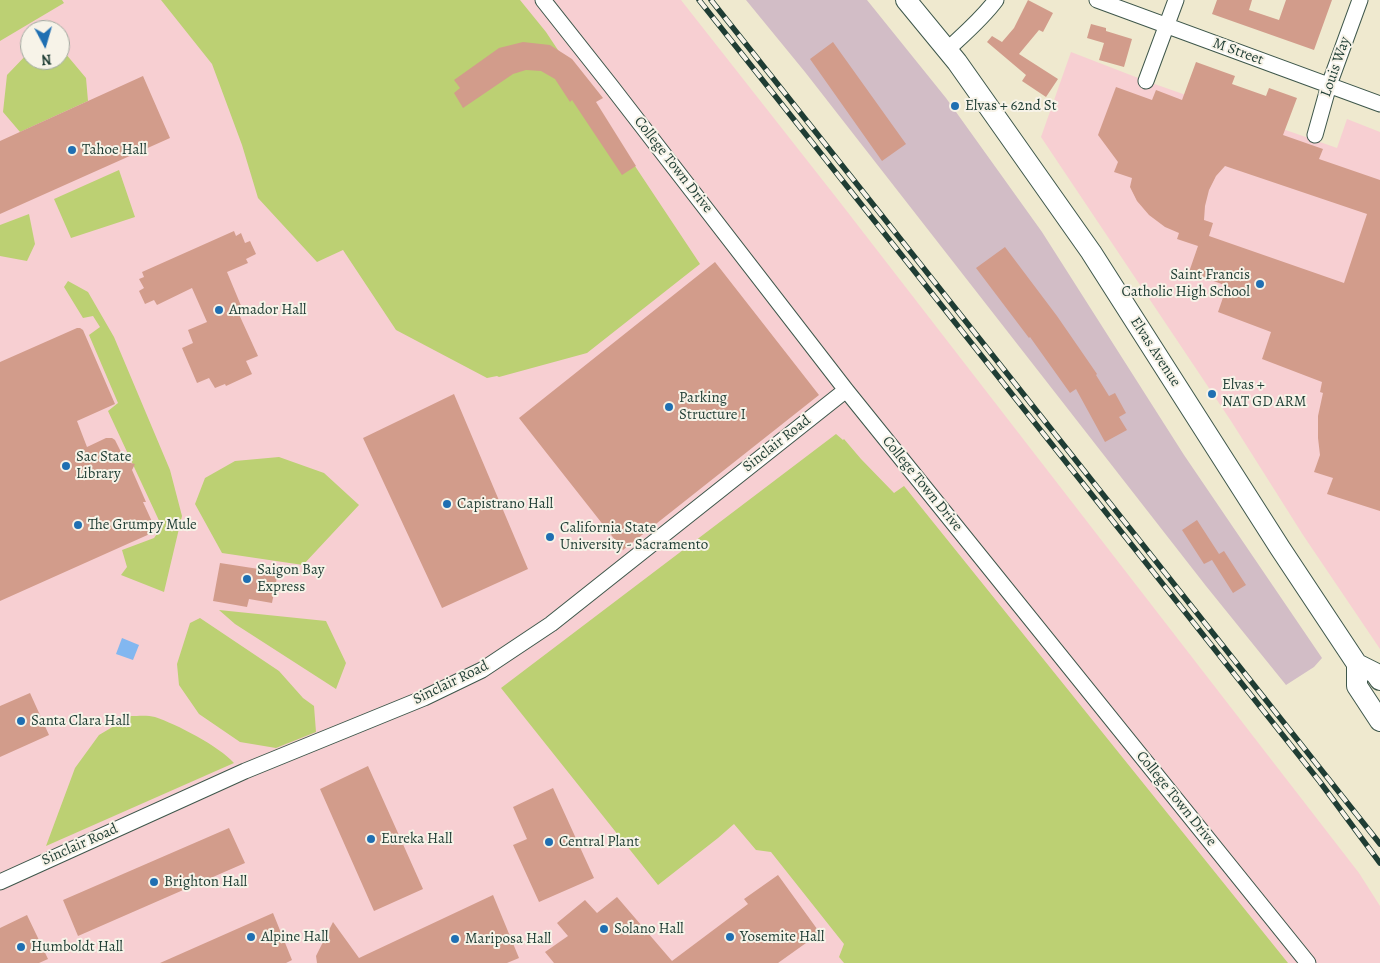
<!DOCTYPE html>
<style>
body{margin:0}
#map{position:relative;width:1380px;height:963px;overflow:hidden;background:#efe9cf;font-family:Alegreya,serif}
canvas{display:block}
.north{position:absolute;left:20px;top:20px;width:50px;height:50px;box-sizing:border-box;background:#f7f3e8;border:1px solid #a1aaa0;border-radius:50%;rotate:174deg;font-size:14px;font-weight:700;line-height:20px;text-align:center;color:#1f3d34}
.north::after{content:'';display:block;margin:auto;width:18px;height:22px;background:#1f6fb2;clip-path:polygon(50% 0,100% 100%,50% 72%,0 100%)}
</style>
<div id="map">
<canvas width="1380" height="963"></canvas>
<div class="north">N</div>
</div>
<script>
const ctx = document.querySelector('canvas').getContext('2d');
ctx.lineJoin = 'round';
function paint(path, color) { ctx.fillStyle = color; ctx.fill(path, 'evenodd'); }
function stroke(path, color, width, dash) { ctx.strokeStyle = color; ctx.lineWidth = width; ctx.lineCap = dash ? 'butt' : 'round'; ctx.setLineDash(dash || []); ctx.stroke(path); }
function label(font, color, halo, rows, align = 'center') {
  ctx.font = font + ' Alegreya,serif'; ctx.lineWidth = 4; ctx.setLineDash([]); ctx.textBaseline = 'middle'; ctx.strokeStyle = halo; ctx.fillStyle = color; for (const [text, x, y, turn = 0] of rows) {
    ctx.save(); ctx.translate(x, y); ctx.rotate((+turn || 0) * Math.PI / 180); ctx.textAlign = isNaN(turn) ? turn : align; if (halo) ctx.strokeText(text, 0, 0); ctx.fillText(text, 0, 0); ctx.restore();
  }
}
paint(new Path2D(`
 M0,0H681L839,201L1359,873L1380,906V963H0ZM30,30H60V60H30Z
 M1071,52L1146,81L1337,148L1347,119L1380,132V649L1303,535L1231,421L1041,137Z`), '#f7cfd2');
paint(new Path2D(`
 M746,0H867L946,98L1042,232L1184,455L1322,658L1314,667L1286,685L1206,586L805,72Z`), '#d2bdc6');
paint(new Path2D(`
 M0,0H62L64,3L0,41Z
 M161,0H520L546,32L700,264L587,353L499,377L497,376L487,378L396,330L343,250L317,262L258,198L242,145L212,64Z
 M60,47L86,78L88,101L20,132L3,112L7,75L30,51V60H60Z
 M119,170L135,217L71,238L54,199Z
 M29,214L35,244L27,261L0,256V225Z
 M68,281L88,292L114,337L170,470L182,516L164,592L121,575L127,567L122,550L154,538L162,527L108,411L118,403L89,335L100,327L93,316L83,318L64,287Z
 M836,434L843,440L844,439L861,459L894,493L904,486L1288,963H844L839,957L844,944L771,852L756,850L734,824L718,838L658,885L501,688Z
 M279,457L324,473L359,505L303,565L222,553L195,504L205,478L235,461Z
 M219,610L326,621L346,663L336,689L235,624Z
 M200,618L279,671L303,698L314,706L316,732L276,748L240,742L199,714L179,685L177,664L190,623Z
 M131,716C138,716 148,715 155,717C176,724 219,746 234,763L46,846L75,768L99,735Z`), '#bcd073');
paint(new Path2D(`
 M122,638L139,645L133,660L116,654Z`), '#82b7f0');
paint(new Path2D(`
 M1028,0L1053,13L1043,32L1039,30L1019,54L1058,79L1046,97L1022,81L1026,75L987,42L992,36L1002,42L1014,28Z
 M1217,0H1252L1249,10L1279,20L1286,0H1332L1314,50L1212,14Z
 M1091,24L1106,28V31L1132,39L1124,67L1099,60L1104,43L1087,38Z
 M523,42L550,45L572,59L603,98L596,102L636,166L622,175L572,100L570,102L555,79L541,71L526,70L513,74L463,108L454,93L460,88L454,80L499,48Z
 M833,42L906,144L882,161L810,59Z
 M1196,62L1235,76L1232,84L1266,96L1269,88L1297,98L1283,135L1323,149L1319,159L1380,180V511L1327,494L1333,478L1314,472L1320,455L1318,438V416L1323,393L1320,392L1322,382L1262,359L1271,332L1218,312L1227,286L1189,272L1198,246L1177,239L1179,233L1165,227L1149,215L1137,201L1130,187L1132,178L1114,172L1118,162L1098,135L1116,87L1152,100L1156,90L1182,100ZM1225,166L1367,214L1344,283L1209,236L1213,223L1204,220L1205,206L1209,190L1216,176Z
 M143,76L170,138L0,214V141Z
 M234,231L236,236L241,233L245,243L250,241L256,254L246,259L248,263L227,272L242,308L237,310L258,356L246,361L252,374L226,386L225,384L215,388L209,378L197,383L182,348L193,343L188,330L207,322L192,288L157,305L154,300L145,304L139,291L144,288L139,279L144,277L142,272Z
 M1005,247L1057,316L1097,374L1096,375L1109,396L1115,393L1126,413L1119,417L1127,430L1105,442L1076,389L1070,393L1030,337L1029,338L976,268Z
 M715,262L819,395L623,550L519,418Z
 M77,328H80L83,330L115,404L77,421L87,447L106,438H112L115,440L126,462L135,464L132,470L146,502H143L154,526V530L152,533L0,601V362Z
 M454,394L528,569L442,608L363,438Z
 M1197,520L1219,554L1224,551L1246,585L1233,593L1212,560L1204,564L1182,530Z
 M220,563L278,572L272,603L249,599L247,607L213,601Z
 M30,693L49,735L0,757V706Z
 M368,766L423,889L374,911L320,789Z
 M553,788L594,878L539,902L513,845L527,839L513,807Z
 M229,828L245,863L78,936L63,900Z
 M778,875L820,933L778,963H554L545,952L568,936L557,923L585,900L597,913L617,897L672,961L748,904L744,899Z
 M493,895L519,958L507,963H317L316,956L333,922L359,958Z
 M273,913L292,960L286,963H160Z
 M27,915L48,959L39,963H0V928Z`), '#d29c8b');
const minor = new Path2D(`
 M543,0L611,86L846,390L1308,963
 M1097,0L1380,104
 M947,50C964,34 982,19 996,0
 M1146,81L1176,0
 M1315,135L1329,85L1360,0
 M0,882L245,771L424,698L482,670L551,624L846,390`);
const major = new Path2D(`
 M906,0L957,62L1091,252L1280,548L1357,664L1375,673L1380,680
 M1357,664V686L1380,721`);
stroke(minor, '#3e574b', 17);
stroke(major, '#3e574b', 22);
stroke(minor, '#fff', 15);
stroke(major, '#fff', 20);
const rail = new Path2D(`
 M699,0L1320,782L1380,863
 M711,0L1380,844`);
stroke(rail, '#1f3d34', 5.5);
stroke(rail, '#f7f3e8', 4, [11]);
for (const [x, y, r, color] of [
 [955,106,5,"#1f6fb2"],
 [72,150,5,"#1f6fb2"],
 [1260,284,5,"#1f6fb2"],
 [219,310,5,"#1f6fb2"],
 [1212,394,5,"#1f6fb2"],
 [669,407,5,"#1f6fb2"],
 [66,466,5,"#1f6fb2"],
 [447,504,5,"#1f6fb2"],
 [78,525,5,"#1f6fb2"],
 [550,537,5,"#1f6fb2"],
 [247,579,5,"#1f6fb2"],
 [21,721,5,"#1f6fb2"],
 [371,839,5,"#1f6fb2"],
 [549,842,5,"#1f6fb2"],
 [154,882,5,"#1f6fb2"],
 [604,929,5,"#1f6fb2"],
 [251,937,5,"#1f6fb2"],
 [730,937,5,"#1f6fb2"],
 [455,939,5,"#1f6fb2"],
 [21,947,5,"#1f6fb2"]
]) { const dot = new Path2D(); dot.arc(x, y, r, 0, 2 * Math.PI); ctx.fillStyle = color; ctx.fill(dot); stroke(dot, '#f7f3e8', 2); }
label('15px', '#1f3d34', '#f7f3e8', [
 ["M Street",1238,52,20],
 ["Louis Way",1336,67,-71],
 ["College Town Drive",673,165,52],
 ["Elvas Avenue",1155,352,57],
 ["Sinclair Road",777,444,-38],
 ["College Town Drive",922,484,51],
 ["Sinclair Road",451,683,-26],
 ["College Town Drive",1176,799,51],
 ["Sinclair Road",80,845,-24]
]);
label('15px', '#1f3d34', '#f7f3e8', [
 ["Elvas + 62nd St",965,106],
 ["Tahoe Hall",82,150],
 ["Saint Francis",1250,275,"right"],
 ["Catholic High School",1250,292,"right"],
 ["Amador Hall",229,310],
 ["Elvas +",1222,385],
 ["NAT GD ARM",1222,402],
 ["Parking",679,398],
 ["Structure I",679,415],
 ["Sac State",76,457],
 ["Library",76,474],
 ["Capistrano Hall",457,504],
 ["The Grumpy Mule",88,525],
 ["California State",560,528],
 ["University - Sacramento",560,545],
 ["Saigon Bay",257,570],
 ["Express",257,587],
 ["Santa Clara Hall",31,721],
 ["Eureka Hall",381,839],
 ["Central Plant",559,842],
 ["Brighton Hall",164,882],
 ["Solano Hall",614,929],
 ["Alpine Hall",261,937],
 ["Yosemite Hall",740,937],
 ["Mariposa Hall",465,939],
 ["Humboldt Hall",31,947]
], 'left');
</script>
